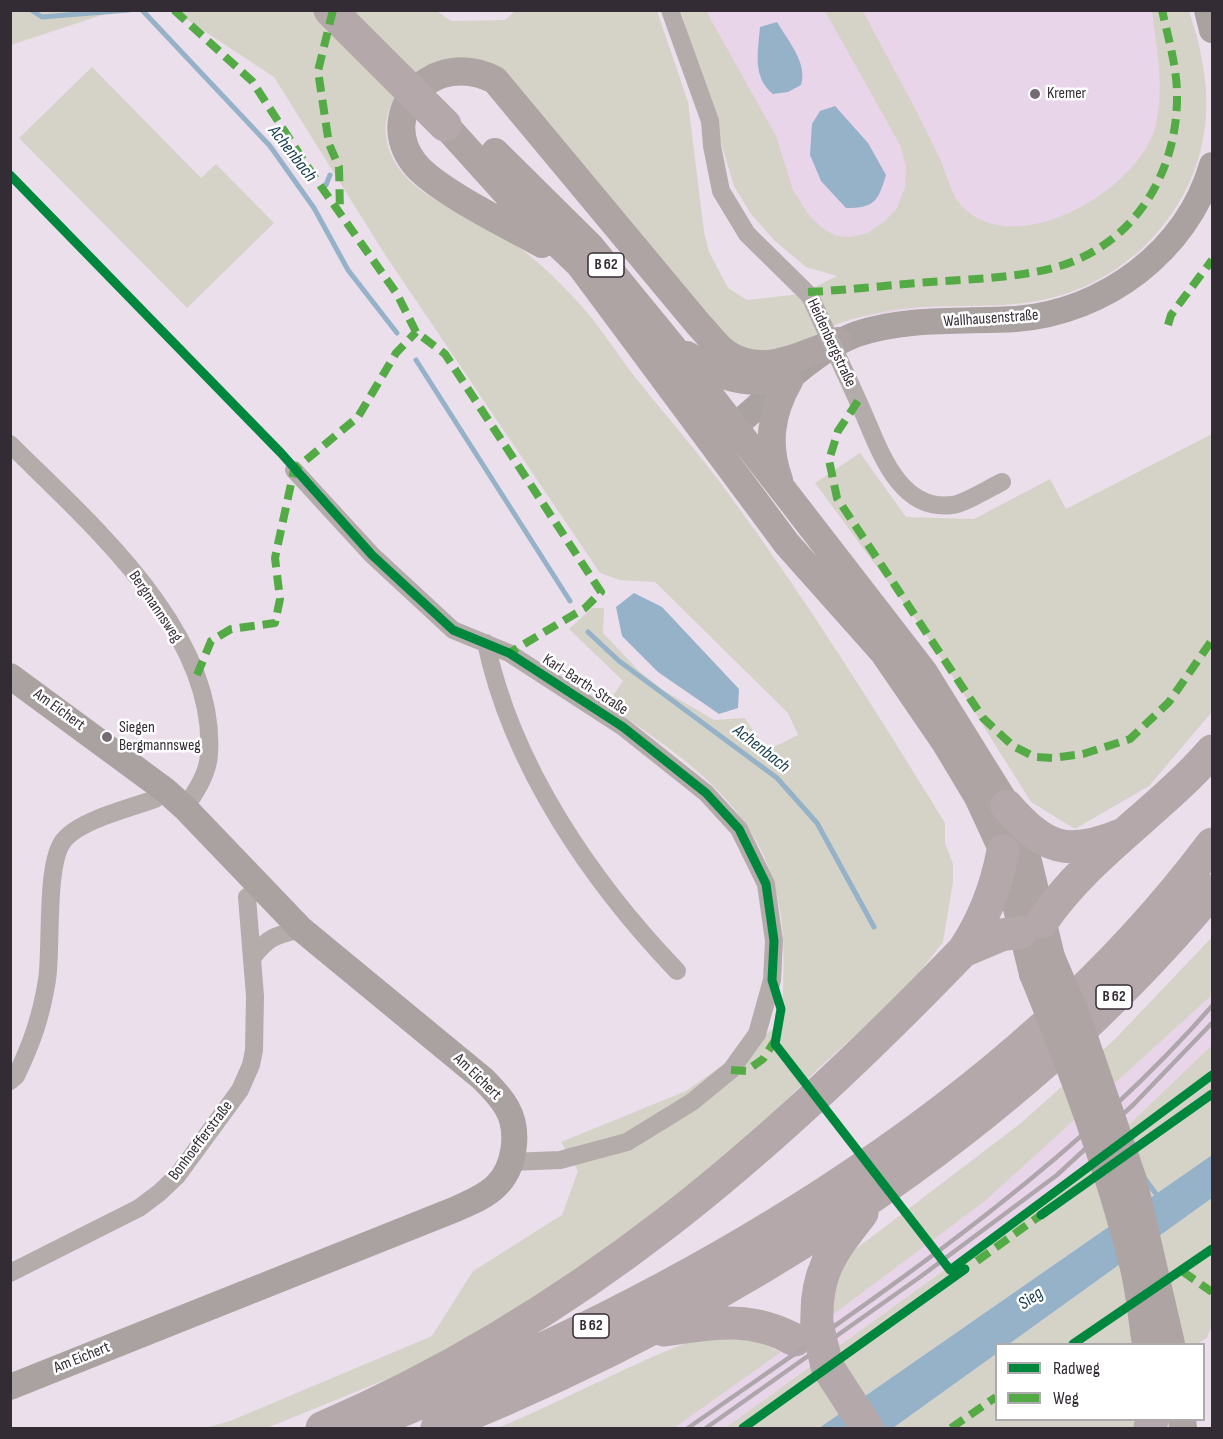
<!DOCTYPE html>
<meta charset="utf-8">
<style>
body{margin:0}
#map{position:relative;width:1223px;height:1439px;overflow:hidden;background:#ebdfec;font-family:"Sofia Sans Condensed",sans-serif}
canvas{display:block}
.frame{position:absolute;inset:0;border:12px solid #342c35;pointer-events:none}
.legend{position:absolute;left:995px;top:1343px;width:210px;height:78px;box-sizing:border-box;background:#fff;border:2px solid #aeabae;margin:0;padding:8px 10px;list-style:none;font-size:18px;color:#342c35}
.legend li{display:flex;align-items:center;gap:12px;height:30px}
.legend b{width:30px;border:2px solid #aeabae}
</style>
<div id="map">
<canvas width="1223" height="1439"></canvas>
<div class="frame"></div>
<ul class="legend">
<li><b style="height:8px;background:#00873e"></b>Radweg</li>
<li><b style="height:8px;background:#54ab45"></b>Weg</li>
</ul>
</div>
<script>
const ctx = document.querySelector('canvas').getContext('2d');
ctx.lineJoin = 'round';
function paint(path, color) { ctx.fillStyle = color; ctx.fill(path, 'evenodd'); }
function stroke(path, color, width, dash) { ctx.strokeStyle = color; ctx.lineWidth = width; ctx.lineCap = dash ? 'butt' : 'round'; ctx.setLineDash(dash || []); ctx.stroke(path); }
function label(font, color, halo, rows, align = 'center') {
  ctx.font = font + ' "Sofia Sans Condensed",sans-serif'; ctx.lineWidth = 5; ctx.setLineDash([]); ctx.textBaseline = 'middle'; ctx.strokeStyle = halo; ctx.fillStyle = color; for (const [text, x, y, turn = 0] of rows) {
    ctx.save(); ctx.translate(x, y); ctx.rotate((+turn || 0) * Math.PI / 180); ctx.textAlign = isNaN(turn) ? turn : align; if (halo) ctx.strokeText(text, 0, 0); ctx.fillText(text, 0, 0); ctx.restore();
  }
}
paint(new Path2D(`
 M692,11H1189L1199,44L1206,88L1205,126L1198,161L1181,199L1161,228L1142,250L1111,273L1085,287L1055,297L1020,303L918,308L862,317Z
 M1212,995V1045L1077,1173L725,1428H674L985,1201Z`), '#e9d5ea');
paint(new Path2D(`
 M11,10H114V11L11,45Z
 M435,10L451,21L505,20L516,10L657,11L688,102L704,232L709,252L728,288L747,300L801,294L837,276L806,267L774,240L751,214L734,186L681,11H706L776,136L793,190L808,214L821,227L836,236L851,237L867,233L884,222L897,208L905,187L906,167L900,145L825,11H863C888,59 915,106 938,155C947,173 951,198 967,211C1023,258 1138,188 1155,128C1165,90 1157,49 1152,11H1189C1201,48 1210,87 1205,126C1196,207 1133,276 1055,297C1001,312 943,301 888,311C865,315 839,322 819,332C807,339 793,352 779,353C765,354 748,348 734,346L524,96L425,66C390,90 372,128 398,167C420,200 476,219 509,240C538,260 562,284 585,310C603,331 618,355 635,377C666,416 699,453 728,493C806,599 876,711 945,823V843L953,864V882L943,942L907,989L819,1068L720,1165L650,1224L441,1357L267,1428H204L230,1421L432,1336L473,1271L562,1215L578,1171L561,1142L686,1091L783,1022C782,988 786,951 781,917C768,812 688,760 607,705L623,681L569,629L592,608H604L603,633L639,671L663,690L714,720L745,718L766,751L798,735L788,713L655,582L620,580L600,573L384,253L274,77L174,11Z
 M92,67L201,178L216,164L274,223L187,308L19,138Z
 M1212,434V712L1149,786L1075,829L1031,802L922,628L815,483L860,453L906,517L974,519L1050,479L1066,509Z
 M1212,937V995L985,1201L831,1316L840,1261L1021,1123L1115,1039Z
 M1212,1045V1155L819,1428H725L1077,1174Z
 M1212,1198V1325L1207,1338L1197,1344H1009Z
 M701,1337L751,1339L781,1352L674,1428H498C567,1399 632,1363 701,1337Z
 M996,1354V1420H1136V1428H893Z`), '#d5d3c7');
paint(new Path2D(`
 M777,22C788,41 808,63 801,85L788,92L773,94C752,77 758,52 760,27Z
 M835,106L868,143L886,175C878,201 875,208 846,208L821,181L810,155L812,124L820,111Z
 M634,593L662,607L739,689L738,708L719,714L658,672L622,636L616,607Z
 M1212,1155V1198L1009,1344H996V1354L893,1428H819Z`), '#96b2c8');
stroke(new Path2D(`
 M31,10L42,17L129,10
 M142,10L270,146L314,208L348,270L397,333
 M326,185L330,175
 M416,360L570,601
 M588,632L619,661L777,778L817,823L874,927
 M1145,1179L1159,1198`), '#96b2c8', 5);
stroke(new Path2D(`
 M670,10L710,121L712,146L721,191L747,234L810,296
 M858,401C877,441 895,512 952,505C964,504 989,488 1002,482
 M10,444C89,523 217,631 209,754C208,774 196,791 185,808
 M294,470L372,555L453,630L509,653L623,727L706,793L739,829L766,884L774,941L772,980L757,1034L731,1070L692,1102L627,1142L560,1160L511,1162
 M486,643C512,766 591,881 677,971
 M253,957C269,936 277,935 301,929
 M10,1081L16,1076C32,1043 41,1017 47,980C52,949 45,862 64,840C80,820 130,808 155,799L165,790
 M10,1273L139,1208L159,1193L177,1176L240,1090L251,1065L254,1050L255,996L247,897L261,886`), '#b4acab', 18);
stroke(new Path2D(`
 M1207,10L1212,30
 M734,427C768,398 817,348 857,334C907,317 964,322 1016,319C1105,312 1187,251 1212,165
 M10,676L165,790L185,808L301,929L483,1079C492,1088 501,1097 507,1108C520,1131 515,1168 496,1186C485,1197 469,1203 456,1209L10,1387`), '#aaa2a0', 26);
stroke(new Path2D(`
 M445,125L520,208L579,264L787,544L884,653L945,742L978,797L1003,851L1033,974
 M495,152L591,247L671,345L923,671L1007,806L1026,853L1051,957
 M542,244C510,226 435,190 414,163C375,112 433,48 495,80L699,325C708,334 716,346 726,353C761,378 803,355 838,341
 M687,355C727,381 742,383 789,381
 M779,480C766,444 771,413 789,381
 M1182,1420L1183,1428`), '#afa4a4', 28);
stroke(new Path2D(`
 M1007,806C1044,849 1067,857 1121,835
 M1042,922C1087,855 1160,811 1212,751
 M963,951L1001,935L1021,932
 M817,1324C815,1272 831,1253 862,1213
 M664,1330C713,1323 750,1315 795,1340
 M827,1366L867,1428
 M322,1428C578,1318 771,1150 963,951C984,920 996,888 1003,851
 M358,1428C671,1306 1008,1117 1212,844
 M437,1428C728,1310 1010,1134 1212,891
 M1150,1428L1152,1420`), '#b4a8aa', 33);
stroke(new Path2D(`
 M688,1428C871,1300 1064,1175 1212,1006
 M706,1428L920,1277L1057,1175L1134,1104L1212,1023`), '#afa6ab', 4.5);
stroke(new Path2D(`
 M810,296L858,401`), '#b4acab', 18);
stroke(new Path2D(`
 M1051,957L1078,1020L1133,1180L1171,1344
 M1033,974C1072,1069 1109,1167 1134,1268C1140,1293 1142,1319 1146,1344`), '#afa4a4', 28);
stroke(new Path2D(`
 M330,10L445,125
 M817,1324L827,1366`), '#b4a8aa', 33);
stroke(new Path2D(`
 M174,10L252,81L315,178L397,294L416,332L445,354L601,592L585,608L509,653
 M333,10L318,71L329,144L339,167L340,212
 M808,292C849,290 889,285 930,282C973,279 1019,278 1060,266C1138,242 1179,168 1177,91C1176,64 1168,37 1162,10
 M1168,325L1171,315L1212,260
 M858,401L838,431L829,460L837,498L983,718L1013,746L1035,757L1053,758L1083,754L1130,739L1169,702L1212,640
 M197,675L211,641L231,629L275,623L280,599L275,558L294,470L358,417L396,353L416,332
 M731,1070L746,1071L763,1059L776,1039
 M977,1261L1045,1212
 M1182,1271L1212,1292
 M951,1428L996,1397`), '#54ab45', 8, [15, 8]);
stroke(new Path2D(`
 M10,175L281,453L372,555L453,630L509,653L623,727L706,793L739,829L766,884L774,941L772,980L781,1009L775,1044L950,1270L1212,1075
 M1041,1215L1212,1094
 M1073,1344L1212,1249
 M743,1428L965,1269`), '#00873e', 9);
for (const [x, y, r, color] of [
 [1035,94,6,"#746b75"],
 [107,737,6,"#746b75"]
]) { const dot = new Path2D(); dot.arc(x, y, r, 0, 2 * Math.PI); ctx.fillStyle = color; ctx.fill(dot); stroke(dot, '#fff', 2); }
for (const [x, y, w] of [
 [606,265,36],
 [1114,997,36],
 [591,1326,36]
]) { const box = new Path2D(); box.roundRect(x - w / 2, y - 12, w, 24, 4.5); ctx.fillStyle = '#fff'; ctx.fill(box); stroke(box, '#342c35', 1.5); }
label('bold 15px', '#342c35', null, [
 ["B 62",606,265],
 ["B 62",1114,997],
 ["B 62",591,1326]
]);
label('16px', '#342c35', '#fff', [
 ["Kremer",1047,94],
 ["Siegen",119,728],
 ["Bergmannsweg",119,746]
], 'left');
label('16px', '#342c35', '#fff', [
 ["Wallhausenstraße",991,319,-4],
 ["Heidenbergstraße",831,343,65],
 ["Bergmannsweg",155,607,56],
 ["Karl-Barth-Straße",585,685,33],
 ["Am Eichert",59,710,36],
 ["Am Eichert",477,1077,44],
 ["Bonhoefferstraße",201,1141,-53],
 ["Am Eichert",82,1358,-22]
]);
label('italic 18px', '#133a4e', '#fff', [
 ["Achenbach",292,154,52],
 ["Achenbach",761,749,38],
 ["Sieg",1031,1299,-35]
]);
</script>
